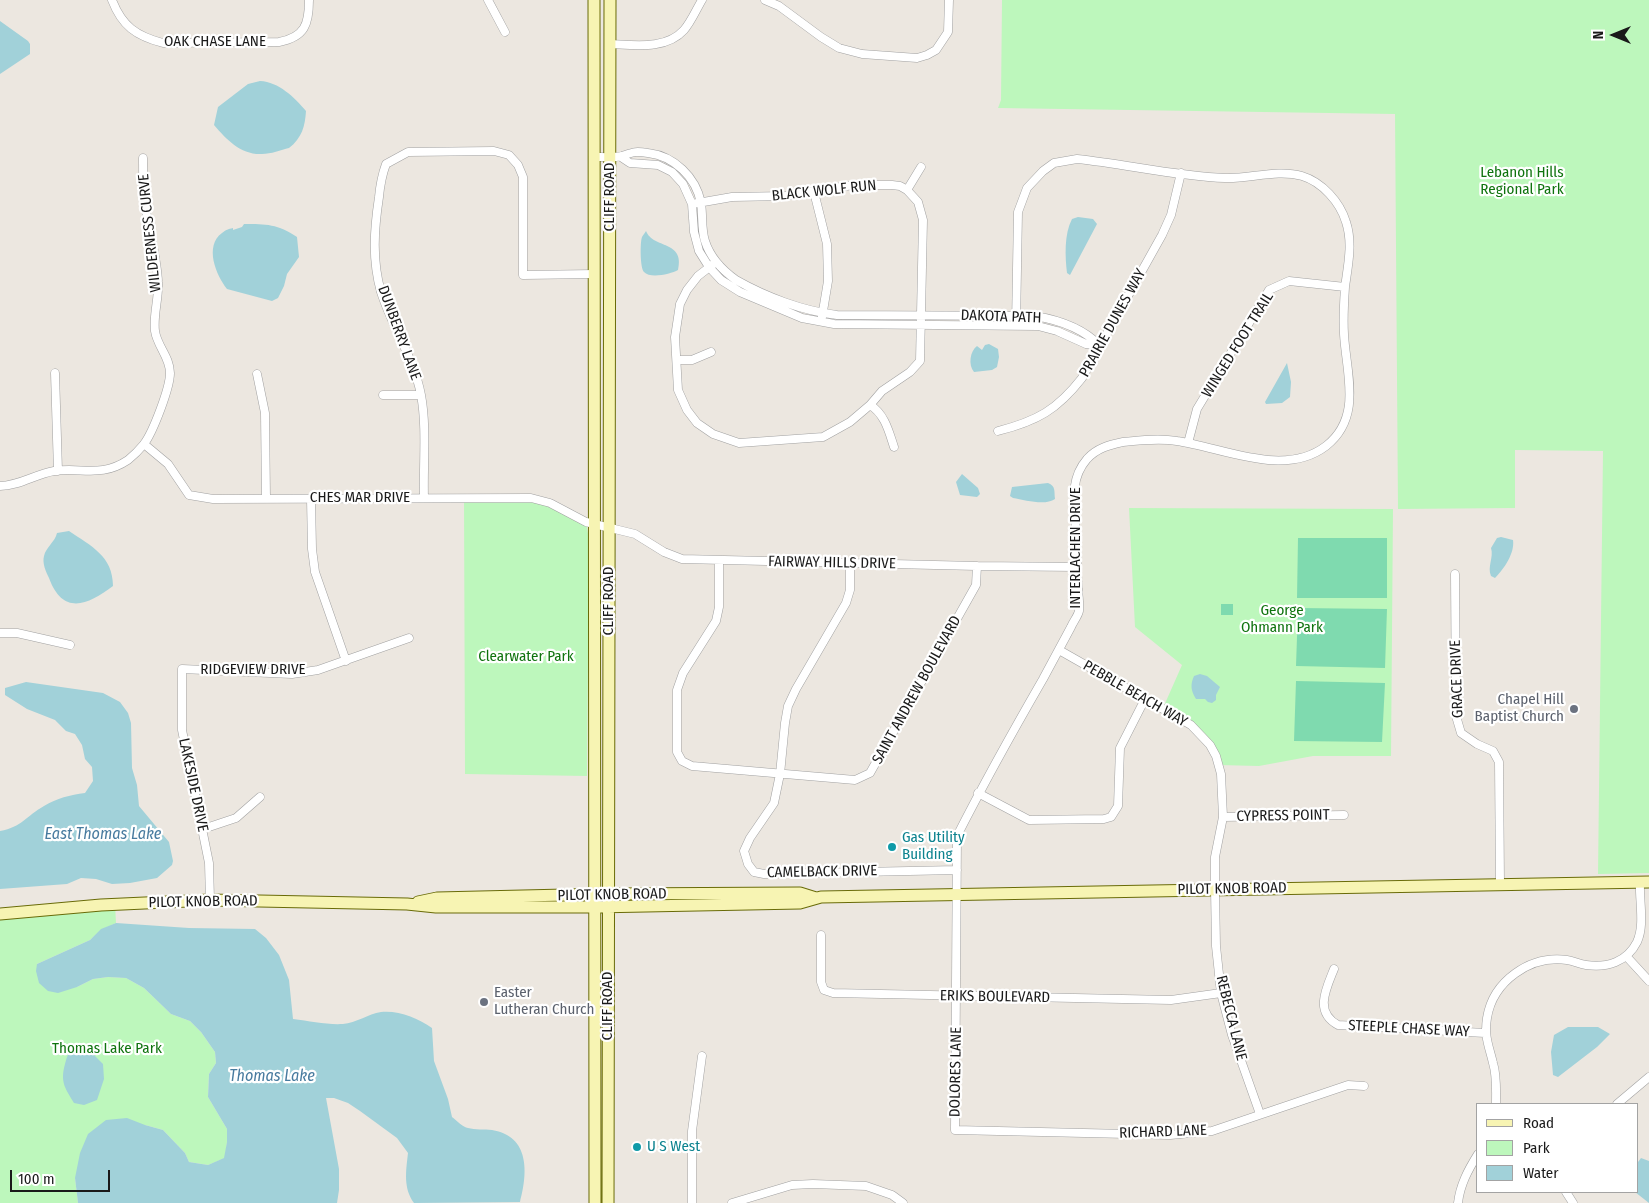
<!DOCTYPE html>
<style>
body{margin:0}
#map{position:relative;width:1649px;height:1203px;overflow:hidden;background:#ece7e0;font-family:"Fira Sans Condensed",sans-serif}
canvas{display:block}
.legend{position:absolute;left:1476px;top:1103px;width:162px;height:90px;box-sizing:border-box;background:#fff;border:1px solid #a3a3a3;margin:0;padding:6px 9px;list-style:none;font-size:15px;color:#1a1a1a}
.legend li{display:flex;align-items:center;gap:10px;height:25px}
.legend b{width:25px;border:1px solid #a3a3a3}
.north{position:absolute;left:1589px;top:10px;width:50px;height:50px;-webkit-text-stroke:4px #fff;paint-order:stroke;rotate:270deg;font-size:14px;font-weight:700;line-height:20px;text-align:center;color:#1a1a1a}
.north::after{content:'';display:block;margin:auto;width:18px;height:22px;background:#1a1a1a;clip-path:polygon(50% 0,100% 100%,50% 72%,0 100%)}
.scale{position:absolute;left:10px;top:1170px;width:100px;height:22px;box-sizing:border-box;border:2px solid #1a1a1a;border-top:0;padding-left:6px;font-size:15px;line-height:18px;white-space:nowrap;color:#1a1a1a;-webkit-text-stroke:4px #fff;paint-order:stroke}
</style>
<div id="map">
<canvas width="1649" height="1203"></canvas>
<ul class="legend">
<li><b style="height:6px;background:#f7f4b3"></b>Road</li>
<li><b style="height:14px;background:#bdf7bc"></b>Park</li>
<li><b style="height:14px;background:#a1d1d9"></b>Water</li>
</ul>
<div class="north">N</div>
<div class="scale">100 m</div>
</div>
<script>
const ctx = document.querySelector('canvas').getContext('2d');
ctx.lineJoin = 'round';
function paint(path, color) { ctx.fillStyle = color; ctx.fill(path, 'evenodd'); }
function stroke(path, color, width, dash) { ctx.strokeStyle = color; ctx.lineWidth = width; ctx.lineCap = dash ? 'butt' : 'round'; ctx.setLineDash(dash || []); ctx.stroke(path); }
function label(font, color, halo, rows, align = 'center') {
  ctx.font = font + ' "Fira Sans Condensed",sans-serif'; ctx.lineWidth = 4.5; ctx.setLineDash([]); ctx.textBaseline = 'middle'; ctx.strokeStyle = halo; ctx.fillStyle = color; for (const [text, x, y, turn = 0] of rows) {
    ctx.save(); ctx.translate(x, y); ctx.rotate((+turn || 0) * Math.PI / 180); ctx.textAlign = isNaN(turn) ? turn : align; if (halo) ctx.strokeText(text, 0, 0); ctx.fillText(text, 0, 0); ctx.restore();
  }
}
paint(new Path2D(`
 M1002,0H1649V873L1598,874L1603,451L1515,450V508L1398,509L1395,114L998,108L1001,100Z
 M464,498H531L586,522L589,539L587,776L465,774Z
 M1129,508L1393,509L1391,756H1313L1259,766L1218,765L1206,740L1163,708L1182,665L1135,627Z
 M115,904L116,923L101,930L90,940L37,964L77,987L93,979L108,977L126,978L144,988L171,1014L190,1021L201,1032L215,1052L216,1063L209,1074L208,1097L227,1129V1142L225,1158L208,1165L189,1162L185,1153L163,1130L145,1125L75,1178L78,1203H0V914Z`), '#bdf7bc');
paint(new Path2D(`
 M1298,538H1387V598H1297Z
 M1221,604H1233V615H1221Z
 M1298,608L1387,609L1385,668L1296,666Z
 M1296,681L1385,683L1382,742L1294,741Z`), '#7fdaaf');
paint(new Path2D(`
 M0,21L28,41L30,44V54L0,74Z
 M260,81C279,82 294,97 306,111C305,126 302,138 289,148C281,150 271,154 262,154C241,155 227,140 214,125L218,107L248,84Z
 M1078,217L1093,219L1097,224L1070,275L1067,273C1065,257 1064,234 1072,219Z
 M244,224C266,224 278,224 297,237L299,257L287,274L284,286L278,298L272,301L227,289C216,275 204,246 222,233C226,230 228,229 233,228V230L242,227Z
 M646,231C653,249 685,240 678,270C671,274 650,279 644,272C640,268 640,242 642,237C643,235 645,233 646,231Z
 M989,344L998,349L999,357L997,367L992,370L974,372C968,365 970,351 977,346L982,350L985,345Z
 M1287,363L1291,382L1290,397L1282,403L1266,404L1265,402Z
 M962,474L978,488L980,494L977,497L960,495L956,482Z
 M1048,483C1056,486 1054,491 1055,499C1045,506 1025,500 1013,498L1010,496L1012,487Z
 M69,531C91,546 113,556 113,586C88,605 63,616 49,578C46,572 42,563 44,556C46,547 55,542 57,533Z
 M1501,537L1513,540C1515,553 1504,569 1495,578L1491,576C1487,567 1494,557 1491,548L1497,538Z
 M1200,674L1207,676L1220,687L1216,695V700L1212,703L1208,702L1205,699H1196C1191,691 1190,685 1194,676Z
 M26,682L103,693L120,702L128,713L131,723L132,768L137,785L139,806L169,842L173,861L172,865L157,878L130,883L112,884L96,879L81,878L67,884L0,889V831C22,827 26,816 44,806C57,798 70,795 85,793L93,781L92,767L85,759L82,745L75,734L66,731L55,720L27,709L5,695V688Z
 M116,923L189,928L255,929L266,938L279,955L289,980L293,1019C310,1021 327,1025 343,1024C356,1023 368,1014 381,1012C398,1010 418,1018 432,1028L434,1061L448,1099L452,1117C457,1121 463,1127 468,1128C475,1130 484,1129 492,1130C530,1136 528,1173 520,1202L414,1203C403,1188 406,1171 408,1153L397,1138L360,1111L348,1103L334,1098H326L339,1169V1190L337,1203H78L75,1178L80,1153L88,1134L106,1120L127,1118L145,1125L163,1130L185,1153L189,1162L208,1165L224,1158L227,1142V1129L208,1097L209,1074L216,1063L215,1052L201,1032L190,1021L171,1014L144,988L126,978L108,977L93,979L77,987L58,993L48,991L39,983L36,971L37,964L90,940L101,929Z
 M1568,1027H1598L1610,1034L1597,1047L1558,1077L1553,1075L1551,1052L1554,1035Z
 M74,1046L93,1054L103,1064L104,1079L97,1100L84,1105L74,1103C65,1088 60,1082 65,1064C67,1057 68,1052 74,1046Z
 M1641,1158L1649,1161V1203L1635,1192H1638V1162Z`), '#a1d1d9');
const street = new Path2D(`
 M112,0C122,26 136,36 163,43L279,42C305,37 309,24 309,0
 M488,0L505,32
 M765,0L779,6L821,37L839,48L862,54L917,58L927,55L936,50L948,32L949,0
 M610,44C635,45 666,50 684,30C691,22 696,10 702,0
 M595,157C603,157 614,158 622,156C634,152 635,151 648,153C674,156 696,177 701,203C703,216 701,229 705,241C710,257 722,270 736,280C766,297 803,311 837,315L1035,316C1059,320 1083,328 1100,346
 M621,157L630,163L658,165L672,172L683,184L692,204L694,232L699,251L709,267L721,280L740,292L802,318L834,324L1038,326L1057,331L1086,344L1100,346
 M907,190L921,167
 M814,192L827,244L828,281L822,317
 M692,204L732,197L785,196L853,185H892L900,186L907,190L918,202L923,220L920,361L910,372L882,391L870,405L850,422L823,437L739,443L713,434L697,423L687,410L678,390L675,337L680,304L687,290L698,276L716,262
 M1016,325L1018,212L1027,188L1043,171L1054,163L1077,159C1126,164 1175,176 1225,178C1250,179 1277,169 1302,176C1322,182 1340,202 1346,222C1353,243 1348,265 1345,287C1344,302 1343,318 1344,334C1346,373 1363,417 1326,446C1284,478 1224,448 1177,441C1160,438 1141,440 1123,442C1109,445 1097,448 1087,459C1068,481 1075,507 1076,533C1077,551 1077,569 1078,587C1078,594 1080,604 1079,611C1078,616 1073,622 1071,627C1062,644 1052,662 1043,679C1013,731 984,783 957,836L955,1130L1170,1135L1212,1131L1348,1085L1364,1086
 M677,360H692L711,352
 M55,373L58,471
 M257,374L265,413L266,499
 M383,395H421
 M870,405C885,414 889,432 894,447
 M998,431C1037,421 1057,410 1082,378L1162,235L1171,215L1181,173
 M1188,443L1197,409L1269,290L1289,281L1345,287
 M144,444L168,464L189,495L213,499L531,498L550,503L586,522L635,534L664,552L682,559L977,566L1077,567
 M0,486C19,486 36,474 54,471C82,467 101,478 128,460C133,456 140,449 144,444C153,432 170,388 170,373C170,357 157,346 155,331C153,315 159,298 158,282C157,256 148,226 144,200C143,186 143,172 143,158
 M424,498C423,465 427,427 421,395C414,358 392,327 381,292C372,260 374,230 379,197C380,186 382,175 386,164L408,152L494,151L509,155L518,165L523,177V275L595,274
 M311,499L312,549L315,572L346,661
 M719,561V607L716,621L683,673L677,690V752L682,761L692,766L855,780L870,773L976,585L977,566
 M850,563V590L846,603L796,689L788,706L785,723L780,774L774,803L750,838L744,851L748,864L754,872L764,874L957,870
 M1455,574L1456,716L1461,733L1477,744L1493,751L1499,762L1500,884
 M0,633H17L70,645
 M1059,650L1191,725L1210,745L1216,756L1221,774L1223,817L1215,857V889L1216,946L1221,993L1232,1035L1260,1114
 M978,793L1029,820L1104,819L1111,817L1118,806L1120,748L1145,699
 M1223,817L1344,815
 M203,829L236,818L260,797
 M210,900L209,863L182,730V669L292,674L318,670L409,638
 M821,935V982L824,990L833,993L1171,1000L1221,993
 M1627,957L1649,981
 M1334,969C1326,989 1314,1012 1338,1025L1485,1033
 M1496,1104C1496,1090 1497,1076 1493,1063C1489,1046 1484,1037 1487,1018C1493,981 1530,955 1567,960C1574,961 1579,964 1586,965C1607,968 1627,962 1637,942C1645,925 1639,901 1640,882
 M1617,1104L1649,1077
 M1566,1192L1573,1203
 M692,1203V1131L702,1056
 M732,1203L792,1185L813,1184L866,1186L892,1195L903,1203
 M1458,1203C1460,1185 1468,1170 1478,1154`);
const secondary = new Path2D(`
 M594,0L595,1203
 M418,902L437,898L608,894L800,893L816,898
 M0,914L101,905L210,900L407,904L436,907H595L800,903L821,897L1649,882
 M608,1203L610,0`);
stroke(street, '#a1a1a1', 9);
stroke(secondary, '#696b08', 13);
stroke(street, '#fff', 8);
stroke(secondary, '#f7f4b3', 11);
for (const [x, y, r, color] of [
 [1574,709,5,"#6b7280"],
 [892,847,5,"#0f9aa8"],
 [484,1002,5,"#6b7280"],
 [637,1147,5,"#0f9aa8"]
]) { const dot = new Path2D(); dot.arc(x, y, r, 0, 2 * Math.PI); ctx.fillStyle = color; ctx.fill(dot); stroke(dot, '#fff', 2); }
label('15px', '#1a1a1a', '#fff', [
 ["OAK CHASE LANE",215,42],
 ["BLACK WOLF RUN",824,191,-6],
 ["CLIFF ROAD",610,197,-90],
 ["WILDERNESS CURVE",150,233,-96],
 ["DAKOTA PATH",1001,317,2],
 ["PRAIRIE DUNES WAY",1113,323,-61],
 ["DUNBERRY LANE",399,333,70],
 ["WINGED FOOT TRAIL",1238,345,-58],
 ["CHES MAR DRIVE",360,498],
 ["INTERLACHEN DRIVE",1076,548,-90],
 ["FAIRWAY HILLS DRIVE",832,563,1],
 ["CLIFF ROAD",609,601,-90],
 ["RIDGEVIEW DRIVE",253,670],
 ["GRACE DRIVE",1457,679,-92],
 ["SAINT ANDREW BOULEVARD",917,690,-61],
 ["PEBBLE BEACH WAY",1135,694,30],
 ["LAKESIDE DRIVE",193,785,78],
 ["CYPRESS POINT",1283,816,-1],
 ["CAMELBACK DRIVE",822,872,-1],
 ["PILOT KNOB ROAD",1232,889,-1],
 ["PILOT KNOB ROAD",612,895,-1],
 ["PILOT KNOB ROAD",203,902,-1],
 ["ERIKS BOULEVARD",995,997,1],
 ["CLIFF ROAD",608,1006,-90],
 ["REBECCA LANE",1231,1018,76],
 ["STEEPLE CHASE WAY",1409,1029,3],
 ["DOLORES LANE",956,1072,-89],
 ["RICHARD LANE",1163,1132,-2]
]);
label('15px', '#0f730e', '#fff', [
 ["Lebanon Hills",1522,173],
 ["Regional Park",1522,190],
 ["George",1282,611],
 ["Ohmann Park",1282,628],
 ["Clearwater Park",526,657],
 ["Thomas Lake Park",107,1049]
]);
label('15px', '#5b616d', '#fff', [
 ["Chapel Hill",1564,700],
 ["Baptist Church",1564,717],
 ["Easter",494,993,"left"],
 ["Lutheran Church",494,1010,"left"]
], 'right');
label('15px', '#0d838f', '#fff', [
 ["Gas Utility",902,838],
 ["Building",902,855],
 ["U S West",647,1147]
], 'left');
label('italic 16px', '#487b9f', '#fff', [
 ["East Thomas Lake",103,835],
 ["Thomas Lake",272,1077]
]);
</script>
